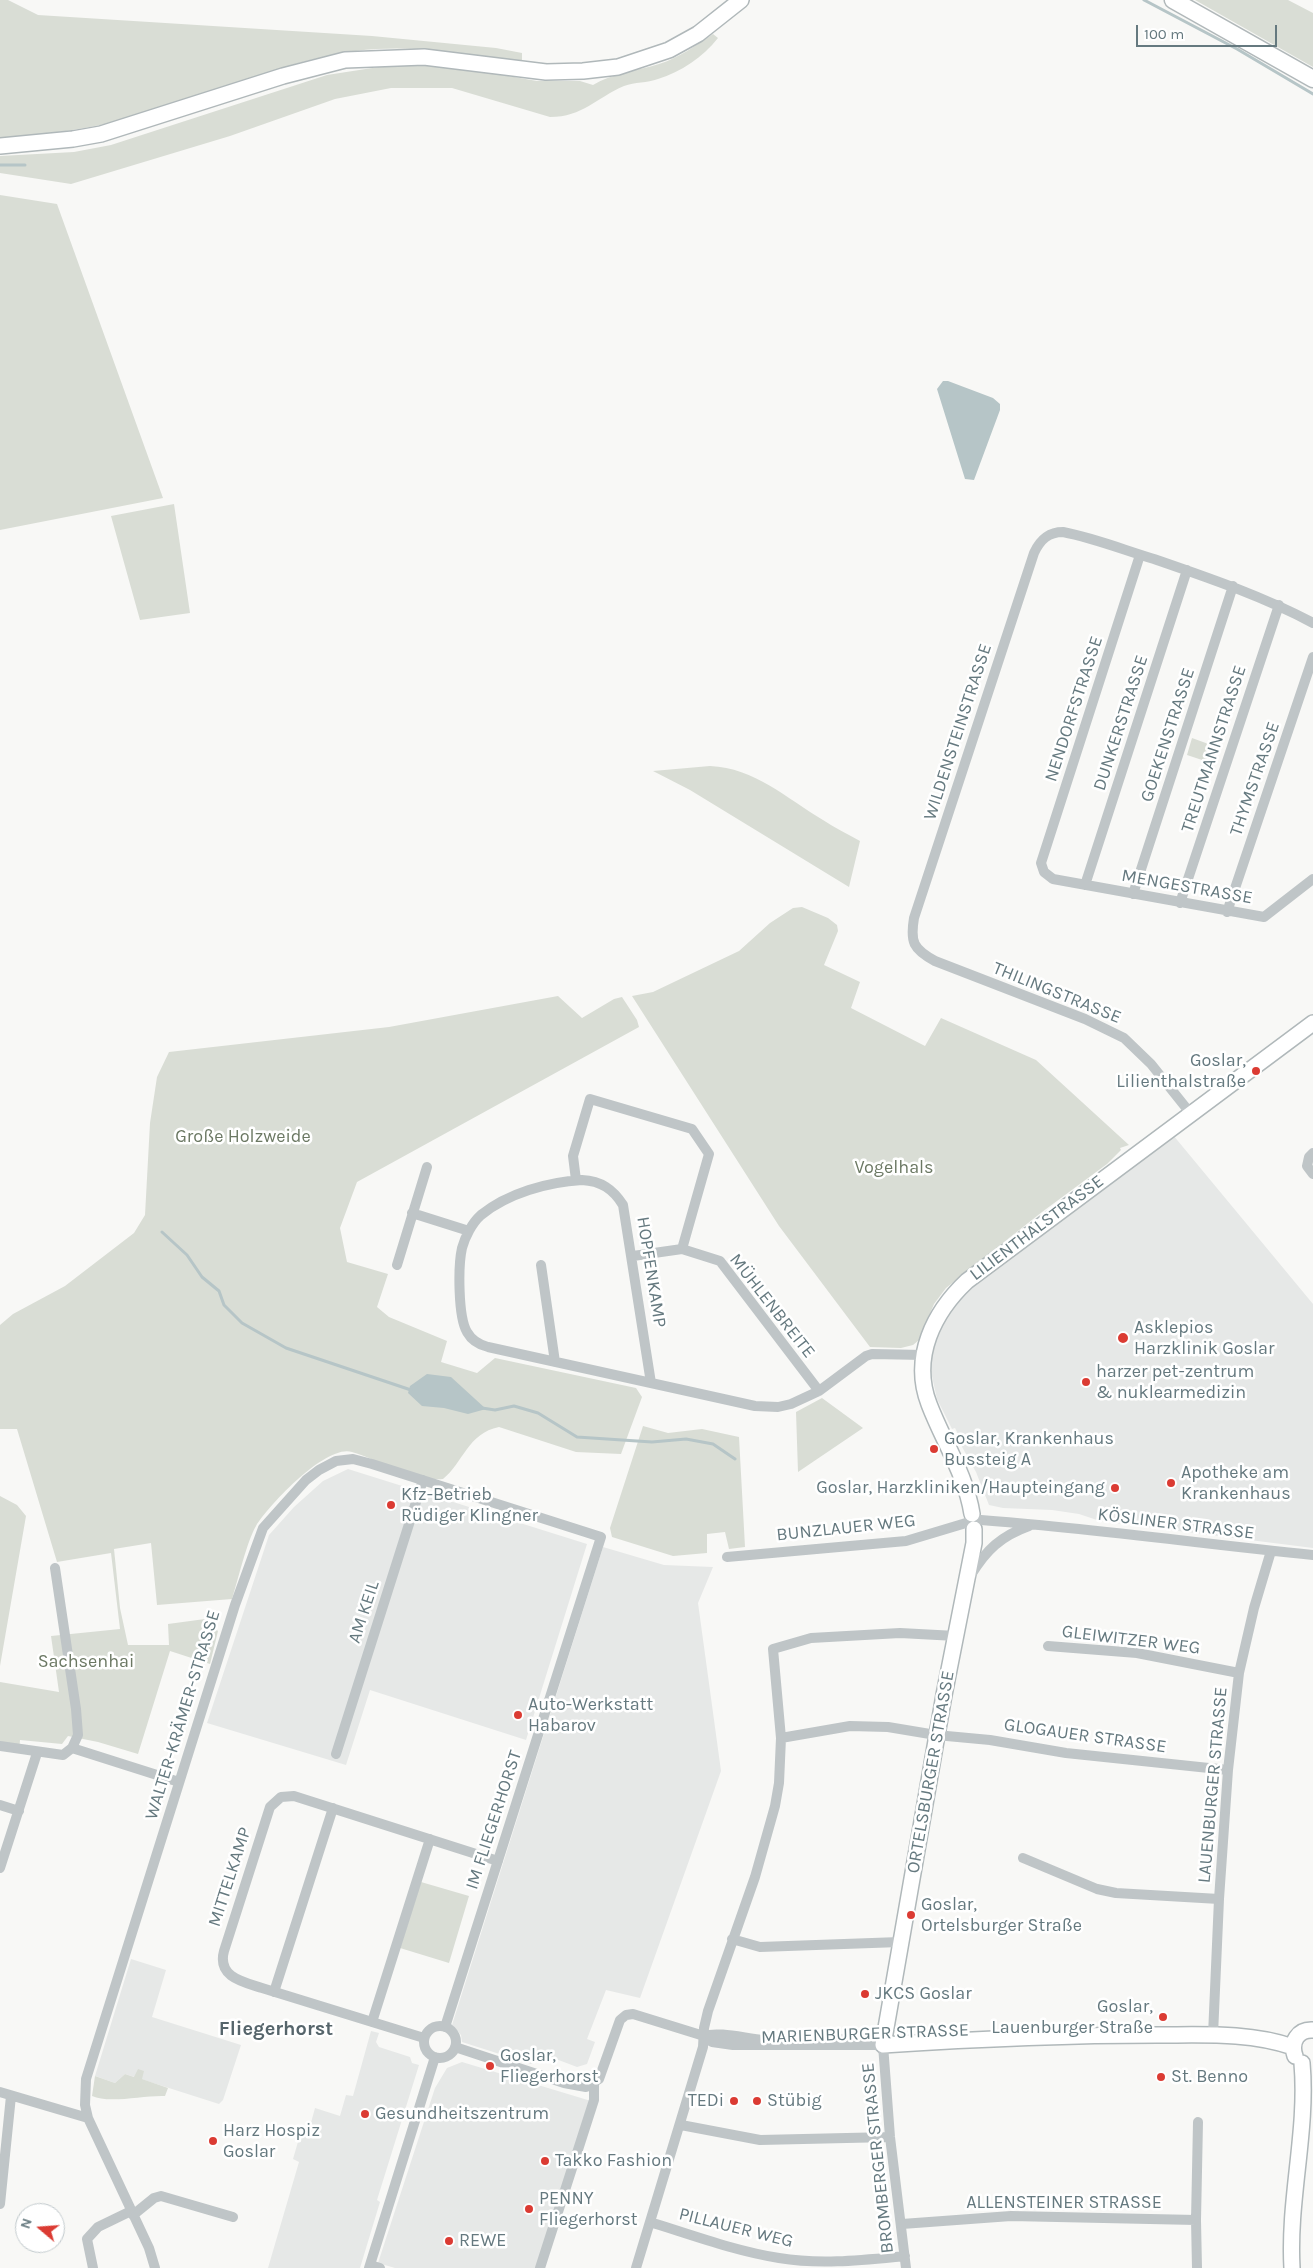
<!DOCTYPE html>
<meta charset="utf-8">
<style>
body{margin:0}
#map{position:relative;width:1313px;height:2268px;overflow:hidden;background:#f8f8f6;font-family:Karla,sans-serif}
canvas{display:block}
.north{position:absolute;left:15px;top:2203px;width:50px;height:50px;box-sizing:border-box;background:#fff;border:1px solid #c1c9cc;border-radius:50%;rotate:288deg;font-size:14px;font-weight:700;line-height:20px;text-align:center;color:#65797f}
.north::after{content:'';display:block;margin:auto;width:18px;height:22px;background:#db3b33;clip-path:polygon(50% 0,100% 100%,50% 72%,0 100%)}
.scale{position:absolute;left:1136px;top:25px;width:141px;height:22px;box-sizing:border-box;border:2px solid #65797f;border-top:0;padding-left:6px;font-size:15px;line-height:18px;white-space:nowrap;color:#65797f;-webkit-text-stroke:4px #fff;paint-order:stroke}
</style>
<div id="map">
<canvas width="1313" height="2268"></canvas>
<div class="north">N</div>
<div class="scale">100 m</div>
</div>
<script>
const ctx = document.querySelector('canvas').getContext('2d');
ctx.lineJoin = 'round';
function paint(path, color) { ctx.fillStyle = color; ctx.fill(path, 'evenodd'); }
function stroke(path, color, width, dash) { ctx.strokeStyle = color; ctx.lineWidth = width; ctx.lineCap = dash ? 'butt' : 'round'; ctx.setLineDash(dash || []); ctx.stroke(path); }
function label(font, color, halo, rows, align = 'center') {
  ctx.font = font + ' Karla,sans-serif'; ctx.lineWidth = 5; ctx.setLineDash([]); ctx.textBaseline = 'middle'; ctx.strokeStyle = halo; ctx.fillStyle = color; for (const [text, x, y, turn = 0] of rows) {
    ctx.save(); ctx.translate(x, y); ctx.rotate((+turn || 0) * Math.PI / 180); ctx.textAlign = isNaN(turn) ? turn : align; if (halo) ctx.strokeText(text, 0, 0); ctx.fillText(text, 0, 0); ctx.restore();
  }
}
paint(new Path2D(`
 M1173,1135L1313,1304V1548L1100,1521L1079,1514L1052,1510L1003,1508L989,1505L976,1472L956,1436L958,1434L955,1428L952,1429L937,1399L928,1358L931,1345L958,1293Z
 M348,1469L587,1544L526,1740L370,1690L346,1765L207,1723L269,1535L294,1507L323,1481Z
 M603,1547L664,1565L713,1567L698,1603L721,1771L640,1998L606,1990L587,2039L595,2042L587,2064L577,2067L548,2056L531,2064L462,2042L461,2035L452,2025Z
 M131,1959L166,1970L152,2017L241,2045L223,2100L219,2104L125,2074L115,2083L95,2076Z
 M371,2031L379,2033L376,2042L379,2047L410,2057L412,2063L419,2065L377,2200L380,2202L360,2268H268L299,2162L293,2159L302,2128L309,2130L315,2108L340,2116L346,2095L353,2096Z
 M462,2062L591,2101L538,2268H395L378,2263L435,2088L447,2068Z`), '#e6e8e7');
paint(new Path2D(`
 M0,0H8L38,15L372,36L496,48L522,53V60L518,62C465,53 409,44 356,51C281,61 211,96 138,116C93,129 47,134 0,138Z
 M1195,0H1288L1313,13V67Z
 M713,34L718,38C703,57 681,72 658,79C647,83 635,82 624,86C596,98 583,117 550,117L452,88H391L335,99L230,136L71,184L0,173V156L74,152L111,145L327,75L385,66L419,65L468,69L537,81H580L593,85C612,73 637,71 659,64C679,58 696,45 713,34Z
 M0,195L57,204L163,498L0,530Z
 M174,504L190,613L140,620L111,516Z
 M1192,738L1214,746L1208,762L1187,755Z
 M710,766C755,768 786,798 823,820C835,828 848,834 860,841L849,887L690,790L653,771Z
 M802,907L828,918L837,925L838,931L824,965L860,982L851,1008L925,1046L941,1018L1036,1060L1129,1145L1120,1148L1121,1150L1107,1164L1042,1212L946,1288L934,1304L919,1340L913,1345L901,1348L870,1347L779,1226L632,996L653,992L739,951L770,923L793,908Z
 M558,996L582,1018L614,999L622,997L637,1020L639,1027L357,1182L340,1228L347,1262L388,1274L377,1307L389,1317L447,1341L441,1362L477,1373L495,1358L636,1388L642,1397L621,1454L576,1452L499,1427C468,1433 463,1463 443,1479C416,1482 379,1460 352,1452C326,1444 269,1505 256,1526C247,1541 238,1580 232,1599L157,1605L151,1543L114,1549L120,1608L128,1645H169L168,1624L205,1619L218,1631L210,1664L170,1651L138,1754L98,1742L68,1736L62,1744L20,1740L19,1753L0,1750V1682L59,1692L51,1636L120,1629L111,1553L57,1562L17,1429H0V1325L13,1314L65,1286L134,1233L145,1215L150,1123L157,1077L169,1052L389,1027Z
 M822,1398L863,1428L798,1472L796,1412Z
 M643,1426L668,1433L702,1429L739,1437L745,1547L729,1549L725,1532L707,1534V1553L673,1556L612,1537L610,1528Z
 M0,1496L17,1505L26,1516L0,1666Z
 M421,1882L469,1896L449,1963L400,1948Z
 M138,2069L144,2071L142,2079L168,2088L165,2096C144,2095 109,2104 92,2096L95,2076L115,2083L125,2074L134,2077Z`), '#d9ddd5');
paint(new Path2D(`
 M943,381H948L993,398L1000,404V410L974,480L965,479L937,389Z
 M427,1374L451,1377L486,1409L468,1414L444,1408L422,1406L408,1393L410,1386Z`), '#b6c5c7');
stroke(new Path2D(`
 M1144,0L1237,49L1313,94
 M0,165H25
 M162,1232L187,1255L202,1277L219,1291L224,1305L242,1323L286,1348L411,1390
 M482,1408L495,1410L514,1406L538,1413L577,1437L652,1442L686,1439L713,1444L735,1459`), '#b6c5c7', 3);
const secondary = new Path2D(`
 M0,146L73,139L101,134L283,76L345,60L424,57L546,72L583,71L618,67L669,50L698,34L741,0
 M972,1514C966,1475 943,1441 929,1404C911,1357 934,1312 967,1281L1313,1023
 M974,1529V1543L944,1695L883,2045C975,2039 1066,2035 1157,2035C1203,2035 1250,2032 1293,2047
 M1295,2056C1290,2042 1298,2029 1313,2030
 M1292,2268C1288,2199 1308,2131 1302,2063`);
const primary = new Path2D(`
 M1173,0L1313,79`);
stroke(secondary, '#b0b8ba', 18);
stroke(primary, '#b1b8ba', 19);
stroke(new Path2D(`
 M1140,555L1041,863L1044,872L1053,879L1264,917L1313,879
 M1085,885L1187,570
 M1133,894L1233,586
 M1180,903L1279,605
 M1227,912L1313,657
 M1191,1114L1151,1064L1124,1038L1085,1019L935,961C913,949 910,942 914,918L1034,553C1040,540 1048,532 1063,532C1094,538 1124,550 1154,559C1209,578 1262,596 1313,623
 M1313,1153L1309,1157L1307,1166L1313,1174
 M576,1180L573,1156L590,1099L692,1129L709,1154L682,1249
 M582,1180C601,1181 613,1189 623,1205L651,1383L488,1347C480,1345 472,1341 467,1332C458,1317 458,1266 462,1248C465,1237 472,1223 481,1215C508,1193 548,1182 582,1180Z
 M412,1213L469,1231
 M633,1256L682,1249L720,1261L819,1391
 M397,1265L427,1167
 M541,1265L555,1362
 M651,1383L755,1406L778,1407L791,1404L819,1391L866,1356L872,1354L924,1355
 M981,1520C1092,1528 1202,1544 1313,1555
 M727,1557L906,1541L966,1523
 M971,1575C986,1550 1001,1536 1029,1526
 M1048,1646L1137,1653L1239,1673
 M781,1738L850,1726L888,1727L936,1735L990,1740L1066,1753L1228,1770
 M0,1746L63,1755L72,1748L78,1735L76,1709L55,1568
 M72,1748L179,1782
 M336,1754L423,1480
 M0,1805L19,1811
 M1023,1858L1097,1889L1116,1893L1219,1899
 M0,1868L37,1753
 M732,1939L760,1947L900,1942
 M274,1992L333,1808
 M372,2022L430,1839
 M424 2042a16 16 0 1 1 32 0a16 16 0 1 1-32 0Z
 M1213,2035L1219,1899L1228,1770L1239,1673L1254,1608L1271,1551
 M704,2036C719,2031 747,2039 764,2040C804,2041 844,2039 884,2037
 M424,2038L262,1988C243,1982 217,1977 224,1951L270,1807L281,1797L294,1796L498,1861
 M455,2047L564,2083L586,2087L599,2079L620,2020L626,2015L633,2014L704,2036L712,2042L733,2045H883L890,2137L906,2268
 M0,2092L88,2118
 M681,2125L760,2140L890,2137
 M0,2204L11,2096
 M133,2215L154,2198L161,2196L233,2217
 M1196,2220L1198,2122
 M650,2222C692,2235 735,2251 779,2258C821,2265 863,2260 905,2256
 M902,2224L1011,2216L1196,2220L1197,2268
 M370,2265L380,2268
 M93,2268L87,2239L98,2227L131,2211
 M155,2268L149,2248L88,2118L85,2105L86,2079L235,1605L263,1528L306,1480L319,1470L336,1461L353,1459L372,1464L601,1537L445,2027
 M369,2268L435,2057
 M540,2268L594,2100V2084
 M636,2268L703,2047L704,2028L708,2011L755,1877L775,1806L779,1783L781,1738L773,1649L811,1638L900,1633L956,1636`), '#bfc5c7', 10);
stroke(secondary, '#fff', 15);
stroke(primary, '#fff', 16);
for (const [x, y, r, color] of [
 [1256,1071,5,"#db3b33"],
 [1123,1338,6,"#db3b33"],
 [1086,1382,5,"#db3b33"],
 [934,1449,5,"#db3b33"],
 [1171,1483,5,"#db3b33"],
 [1115,1488,5,"#db3b33"],
 [391,1505,5,"#db3b33"],
 [518,1715,5,"#db3b33"],
 [911,1915,5,"#db3b33"],
 [865,1994,5,"#db3b33"],
 [1163,2017,5,"#db3b33"],
 [490,2066,5,"#db3b33"],
 [1161,2077,5,"#db3b33"],
 [734,2101,5,"#db3b33"],
 [757,2101,5,"#db3b33"],
 [365,2114,5,"#db3b33"],
 [213,2141,5,"#db3b33"],
 [545,2161,5,"#db3b33"],
 [529,2209,5,"#db3b33"],
 [449,2241,5,"#db3b33"]
]) { const dot = new Path2D(); dot.arc(x, y, r, 0, 2 * Math.PI); ctx.fillStyle = color; ctx.fill(dot); stroke(dot, '#fff', 2); }
label('18px', '#65797f', '#fff', [
 ["NENDORFSTRASSE",1074,709,-72],
 ["DUNKERSTRASSE",1121,723,-72],
 ["WILDENSTEINSTRASSE",958,732,-72],
 ["GOEKENSTRASSE",1168,735,-72],
 ["TREUTMANNSTRASSE",1214,749,-72],
 ["THYMSTRASSE",1255,779,-71],
 ["MENGESTRASSE",1187,887,10],
 ["THILINGSTRASSE",1057,993,22],
 ["LILIENTHALSTRASSE",1037,1228,-37],
 ["HOPFENKAMP",651,1272,81],
 ["MÜHLENBREITE",772,1306,52],
 ["KÖSLINER STRASSE",1176,1524,7],
 ["BUNZLAUER WEG",846,1528,-6],
 ["AM KEIL",364,1612,-72],
 ["GLEIWITZER WEG",1131,1640,7],
 ["WALTER-KRÄMER-STRASSE",183,1715,-73],
 ["GLOGAUER STRASSE",1085,1736,8],
 ["ORTELSBURGER STRASSE",931,1772,-80],
 ["LAUENBURGER STRASSE",1213,1785,-85],
 ["IM FLIEGERHORST",494,1820,-72],
 ["MITTELKAMP",230,1877,-72],
 ["MARIENBURGER STRASSE",865,2034,-2],
 ["BROMBERGER STRASSE",878,2158,-96],
 ["ALLENSTEINER STRASSE",1064,2203],
 ["PILLAUER WEG",736,2228,14]
]);
label('18px', '#65797f', '#fff', [
 ["Goslar,",1246,1061,"right"],
 ["Lilienthalstraße",1246,1082,"right"],
 ["Asklepios",1134,1328],
 ["Harzklinik Goslar",1134,1349],
 ["harzer pet-zentrum",1096,1372],
 ["& nuklearmedizin",1096,1393],
 ["Goslar, Krankenhaus",944,1439],
 ["Bussteig A",944,1460],
 ["Apotheke am",1181,1473],
 ["Krankenhaus",1181,1494],
 ["Goslar, Harzkliniken/Haupteingang",1105,1488,"right"],
 ["Kfz-Betrieb",401,1495],
 ["Rüdiger Klingner",401,1516],
 ["Auto-Werkstatt",528,1705],
 ["Habarov",528,1726],
 ["Goslar,",921,1905],
 ["Ortelsburger Straße",921,1926],
 ["JKCS Goslar",875,1994],
 ["Goslar,",1153,2007,"right"],
 ["Lauenburger Straße",1153,2028,"right"],
 ["Goslar,",500,2056],
 ["Fliegerhorst",500,2077],
 ["St. Benno",1171,2077],
 ["TEDi",724,2101,"right"],
 ["Stübig",767,2101],
 ["Gesundheitszentrum",375,2114],
 ["Harz Hospiz",223,2131],
 ["Goslar",223,2152],
 ["Takko Fashion",555,2161],
 ["PENNY",539,2199],
 ["Fliegerhorst",539,2220],
 ["REWE",459,2241]
], 'left');
label('18px', '#6b7863', '#fff', [
 ["Große Holzweide",243,1137],
 ["Vogelhals",894,1168],
 ["Sachsenhai",86,1662]
]);
label('bold 20px', '#56656b', '#fff', [
 ["Fliegerhorst",276,2029]
]);
</script>
